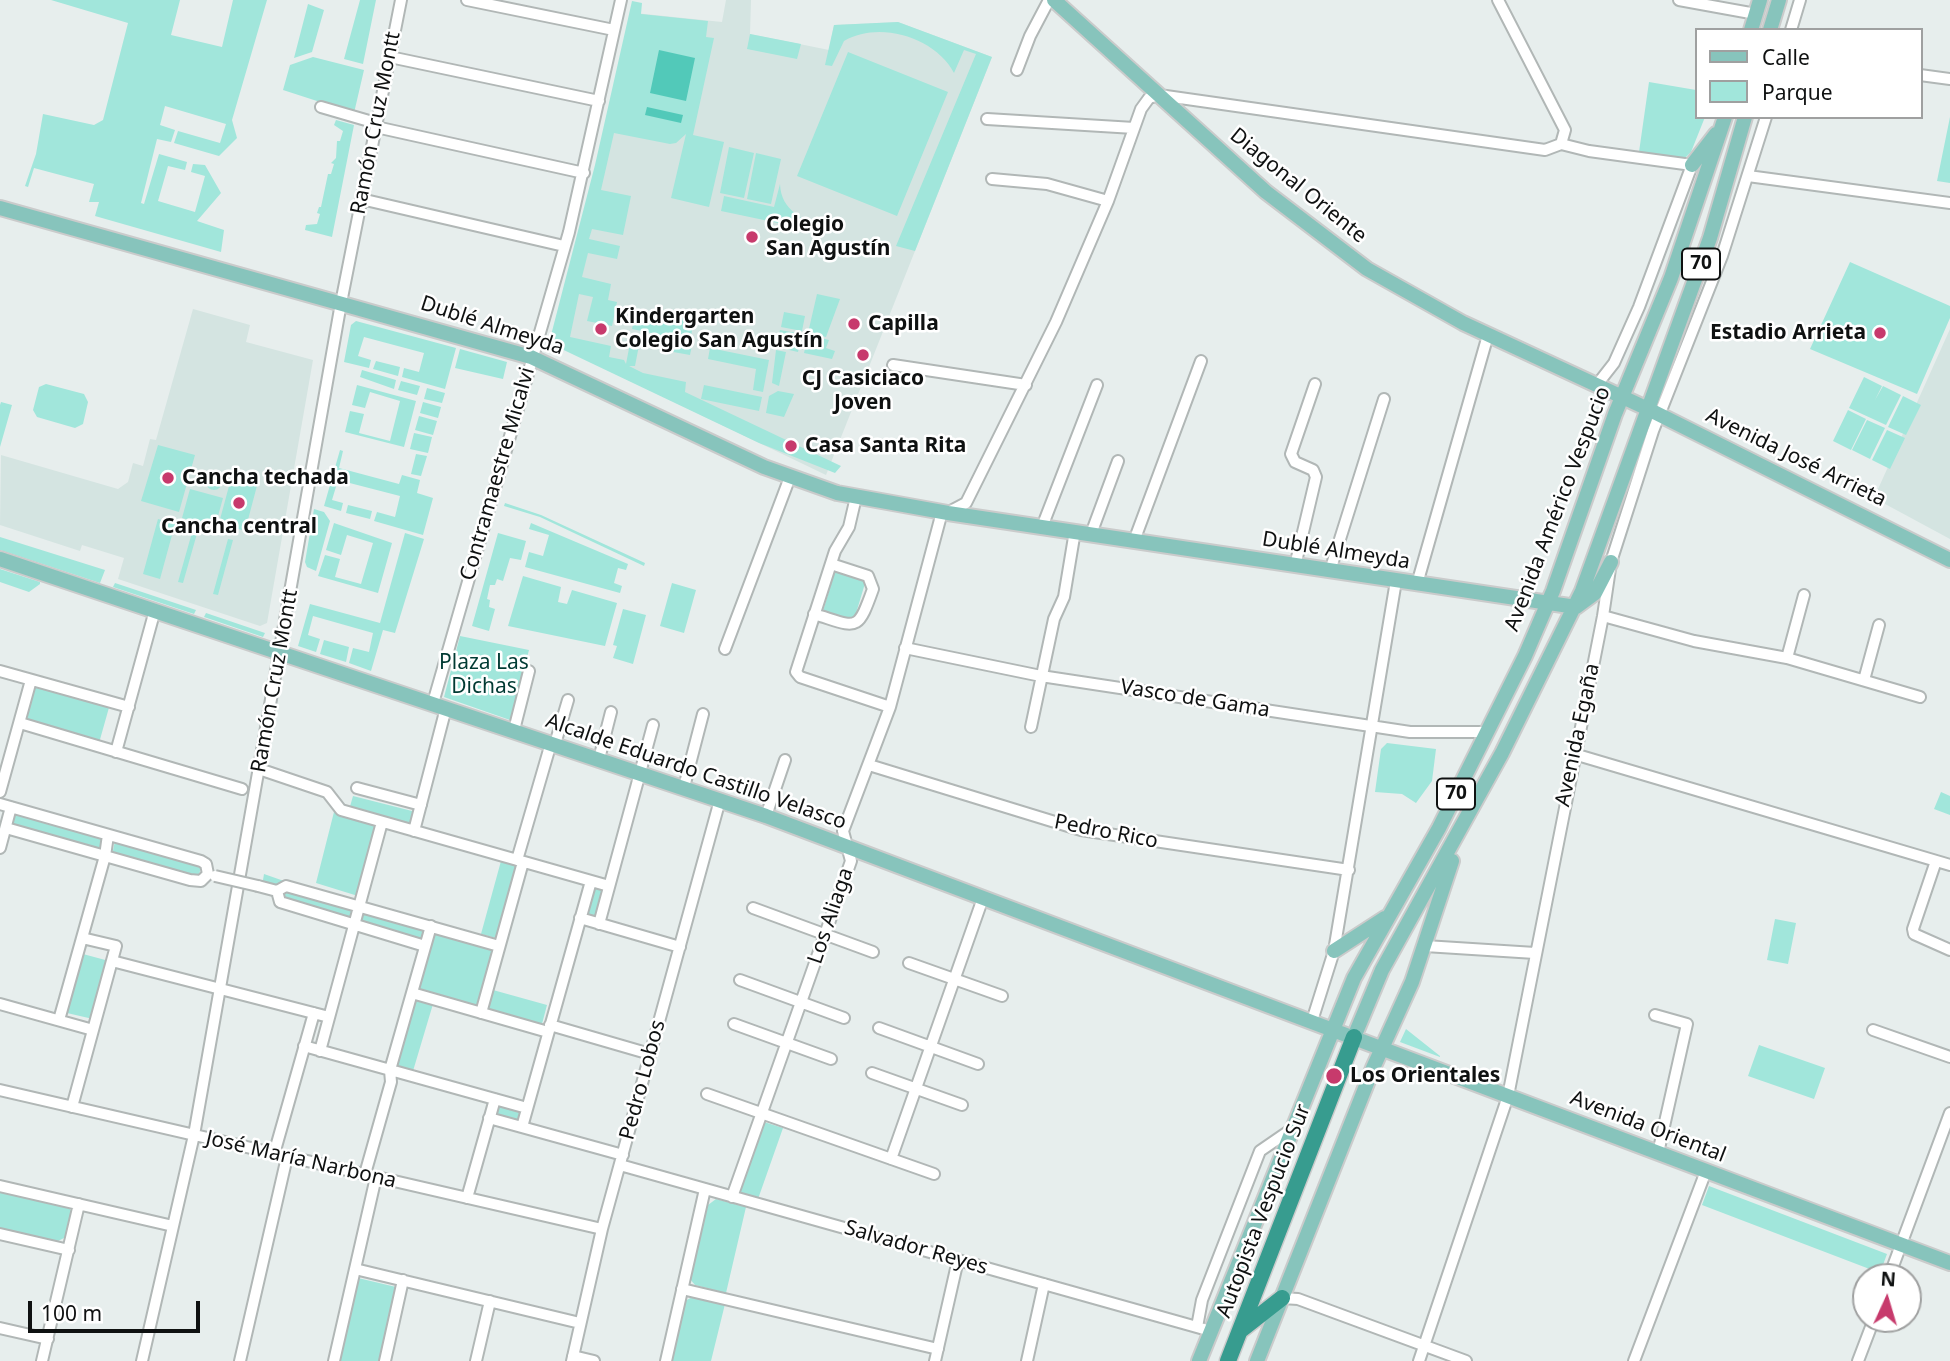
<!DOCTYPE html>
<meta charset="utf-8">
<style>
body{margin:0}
#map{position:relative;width:1950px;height:1361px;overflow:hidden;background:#e7eeed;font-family:"Noto Sans",sans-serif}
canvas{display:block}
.legend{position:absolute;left:1695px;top:28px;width:228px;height:91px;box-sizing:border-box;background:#fff;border:2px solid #9fa0a0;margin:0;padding:9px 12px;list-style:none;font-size:21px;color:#0f1111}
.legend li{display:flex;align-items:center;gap:14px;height:35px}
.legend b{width:35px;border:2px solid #9fa0a0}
.north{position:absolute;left:1852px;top:1263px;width:70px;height:70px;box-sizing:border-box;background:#fff;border:2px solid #9fa0a0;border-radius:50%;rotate:4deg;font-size:19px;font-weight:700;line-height:28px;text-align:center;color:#0f1111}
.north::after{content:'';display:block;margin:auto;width:24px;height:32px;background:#c73a6c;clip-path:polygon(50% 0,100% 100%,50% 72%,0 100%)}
.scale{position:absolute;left:28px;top:1301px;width:172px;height:32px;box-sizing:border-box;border:4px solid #0f1111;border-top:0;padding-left:9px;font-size:21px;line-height:24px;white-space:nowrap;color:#0f1111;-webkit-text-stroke:5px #fff;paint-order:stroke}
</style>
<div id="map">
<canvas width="1950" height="1361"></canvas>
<ul class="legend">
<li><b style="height:9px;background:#87c4bc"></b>Calle</li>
<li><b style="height:19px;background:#a1e6db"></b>Parque</li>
</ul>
<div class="north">N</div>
<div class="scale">100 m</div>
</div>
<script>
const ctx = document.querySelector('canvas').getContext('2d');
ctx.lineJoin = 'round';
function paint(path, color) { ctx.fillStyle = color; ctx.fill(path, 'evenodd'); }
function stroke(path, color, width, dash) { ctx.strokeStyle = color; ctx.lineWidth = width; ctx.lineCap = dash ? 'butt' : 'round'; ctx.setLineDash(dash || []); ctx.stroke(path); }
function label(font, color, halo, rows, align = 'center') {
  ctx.font = font + ' "Noto Sans",sans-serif'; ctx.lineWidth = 5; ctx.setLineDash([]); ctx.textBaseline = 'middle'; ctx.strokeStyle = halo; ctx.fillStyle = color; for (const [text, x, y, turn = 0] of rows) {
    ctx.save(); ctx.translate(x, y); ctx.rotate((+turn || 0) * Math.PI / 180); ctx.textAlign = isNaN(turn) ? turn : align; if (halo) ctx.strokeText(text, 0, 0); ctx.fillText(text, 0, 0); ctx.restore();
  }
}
paint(new Path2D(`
 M726,0H751L750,34L829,50L834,25L898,22L992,57L826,475L551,343L635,13L722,22Z
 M193,309L250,325L246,342L313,360L267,623L260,626L118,579L124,558L82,545L80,551L0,525L1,455L118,489L128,482L133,463L143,466L150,439L156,440Z
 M1950,329V539L1874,498Z`), '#d4e4e1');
paint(new Path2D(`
 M51,0H180L171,35L222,47L233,0H267L232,120L237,138L219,156L174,143L178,131L220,143L226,124L165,106L160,125L175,130L171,142L157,139L141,203L144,204L159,154L187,162L185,170L168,166L158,201L195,212L205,176L191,172L193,164L205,165L221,193L197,221L224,230L221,252L95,216L99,202H89L94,184L34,168L28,187L25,186L36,154L43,114L94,125L103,120L128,23Z
 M360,0H376L363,64L344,59Z
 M632,1L642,3L641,14L708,21L706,37L714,38L693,135L724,142L709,207L671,198L686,134L676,143L670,144L614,133L601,190L631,196L623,235L592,229L589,239L620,246L617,259L588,253L582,277L611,284L608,300L617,302L612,326L587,321L593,297L579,294L570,337L611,346L609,357L624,360L626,364L632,333L641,335L635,366H629L643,373L686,382L685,392L841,466L835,473L759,443L549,343L595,165Z
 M308,4L324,10L312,52L294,58Z
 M898,22L992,57L915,251L896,246L976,54L964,50L954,73C936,38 880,20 844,41L832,66L825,65L834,25Z
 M750,34L801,44L797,59L747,49Z
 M848,52L948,92L897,216L797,176Z
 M313,57L364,70L354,113L283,90L290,65Z
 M1649,82L1696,90V117H1705L1691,152L1685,158L1639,152Z
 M1950,117V183L1937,181Z
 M336,120L354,125L332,237L305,230L306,225L317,224L320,214L317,213L319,207H321L328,174H331L334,164L331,163L336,158L337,141H340L343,131L334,125Z
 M729,147L754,153L744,198L720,193Z
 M756,153L781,159L771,204L747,199Z
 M780,184C781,212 804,217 821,232L721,211L724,196L774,207Z
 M1850,262L1950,306V318L1917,394L1810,349Z
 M817,294L840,299L826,337L808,333Z
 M636,309L694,320L690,341L632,329Z
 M784,312L805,316L802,331L781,327Z
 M356,321L456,348L445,389L402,377L404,368L419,372L424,353L364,337L358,356L371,360L369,368L344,362L351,325Z
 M780,330L802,334L798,352L776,347Z
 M808,335L829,340L826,348L835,351L832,359L804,353Z
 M664,339L692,345L690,355L662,350Z
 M710,348L769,360L763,392L753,390L756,369L708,359Z
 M460,349L507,362L503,379L455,368Z
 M776,350L786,352L779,386L772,383Z
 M376,361L400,367L398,376L373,369Z
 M362,370L396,380L394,389L360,377Z
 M1864,377L1882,386L1875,400L1883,386L1901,395L1886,425L1849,408Z
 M401,381L420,386L417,395L398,390Z
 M46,384L84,394L88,402L83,424L75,428L37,417L33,410L39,387Z
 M357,385L416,401L404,447L345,432L350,411L364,414L359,433L390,441L400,401L370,392L365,408L352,405Z
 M704,385L762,397L759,411L701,399Z
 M427,388L445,393L442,403L424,399Z
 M778,391L794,394L784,417L766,413L769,396Z
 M1903,396L1921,405L1906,435L1888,427Z
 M1,402L12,405L0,447V405Z
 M423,402L441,407L438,418L420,413Z
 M1848,410L1866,419L1851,450L1833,441Z
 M419,416L437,421L433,435L415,430Z
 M1867,420L1885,428L1870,459L1852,450Z
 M1887,430L1905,438L1890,469L1872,460Z
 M414,433L432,437L428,453L410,449Z
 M158,445L195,455L179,512L141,501Z
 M340,450L343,451L339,468L399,484L402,475L420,480L417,493L433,498L423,535L374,521L377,512L395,517L400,496L338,480L332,500L343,503L341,511L324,506Z
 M416,454L427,456L421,476L411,474Z
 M206 482a8 8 0 1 1 16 0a8 8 0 1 1-16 0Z
 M232,475L258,482L245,531L219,523Z
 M190,489L223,498L215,527L182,518Z
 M505,503L541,515L645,563L644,566L540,517L504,506Z
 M348,505L372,511L370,519L346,513Z
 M314,509L324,512L330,521L316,571L307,567L305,562Z
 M158,519L175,524L160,579L143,574Z
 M334,523L392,543L378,593L318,576L325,555L340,559L335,577L361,584L373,543L347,535L341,555L326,550Z
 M531,523L628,564L626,570L618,568L614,583L622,586L620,593L525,567L529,552L543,556L549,535L529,529Z
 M193,529L198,530L183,583L178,582Z
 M405,533L424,539L395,633L383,630L371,671L349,663L353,648L369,652L373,633L313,616L308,635L320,639L316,652L298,646L310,604L380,623Z
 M498,533L526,541L521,560L510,558L503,581L497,579L495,585H490L487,599L490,600L489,607L495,609L489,631L472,626Z
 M0,537L105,570L100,583L0,550Z
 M228,539L233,540L218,595L213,594Z
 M0,569L40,582V584L29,592L0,582Z
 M835,571L866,580L854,620L823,611Z
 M523,576L561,587L558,602L567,604L572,590L617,603L605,646L508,626Z
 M115,583L196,610L194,614L113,587Z
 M672,583L696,590L684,633L660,626Z
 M623,609L646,615L633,664L613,658L617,646L613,645Z
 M206,613L265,633L263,637L204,617Z
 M460,636L529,650L510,720L444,697Z
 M324,640L349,647L346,662L320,654Z
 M33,682L110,704L99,743L22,721Z
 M1387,743L1436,749L1432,781L1416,803L1402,794L1375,792L1381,749Z
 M1941,792L1950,796V815L1934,809Z
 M353,796L416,812L412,829L349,810Z
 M14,811L98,835L103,842L101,850L10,826Z
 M334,812L378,825L358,896L316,883Z
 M115,841L202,864L198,878L112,855Z
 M501,861L516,865L496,938L481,934Z
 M264,874L355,906L352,919L261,892Z
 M592,886L606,889L598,919L583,915Z
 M363,903L426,922L421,938L359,922Z
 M1775,919L1796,923L1788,964L1767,960Z
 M433,928L495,947L479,1009L415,991Z
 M83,954L109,961L93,1019L67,1013Z
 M493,990L547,1005L542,1024L487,1009Z
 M415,999L433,1004L413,1071L395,1066Z
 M1406,1029L1440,1056V1057L1400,1042Z
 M1759,1045L1825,1068L1814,1099L1748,1076Z
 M498,1104L522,1111L519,1123L495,1116Z
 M764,1122L783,1128L758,1199L739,1193Z
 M1709,1186L1887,1254L1880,1273L1702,1205Z
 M0,1190L68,1206L73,1214L68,1236L58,1241L0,1228Z
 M716,1199L746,1207L726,1293L695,1285L690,1279L708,1205Z
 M358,1278L396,1287L379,1361H339Z
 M694,1296L725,1304L711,1361H672L685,1301Z`), '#a1e6db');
paint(new Path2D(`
 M659,50L695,58L686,101L650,93Z
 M647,107L683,115L681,123L645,115Z`), '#52c9b9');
const minor = new Path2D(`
 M467,0L614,30
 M1498,0L1565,130L1561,144
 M1679,0L1756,14
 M1791,30L1800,0
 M390,57L599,101
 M1017,70L1030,36L1049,0
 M1920,75L1950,79
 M321,107L376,123
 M987,119L1134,128
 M376,127L584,173
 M1561,144L1589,151L1692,165L1639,307L1614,363L1596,386
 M1748,176L1950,203
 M992,179L1047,184L1108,201
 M361,199L564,246
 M893,365L1026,385
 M856,497L849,527L835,551L796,672L800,677L890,707
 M949,512L966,503L1056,322L1108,201L1141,109L1149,98L1159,95L1545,150L1561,144
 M1042,527L1097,385
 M1091,534L1118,461
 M1134,541L1201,361
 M1295,566L1316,477L1313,470L1295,462L1291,454L1315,384
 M1330,571L1384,399
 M1417,584L1488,335
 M814,614C857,627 857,634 873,589L868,576L831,564
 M1603,616L1694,641L1787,658L1920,697
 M905,648L1041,676L1410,732H1488
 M725,649L790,477
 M1787,658L1804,595
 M0,671L129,707
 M1864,680L1879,625
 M433,703L569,232L621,0
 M20,723L242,789
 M1031,727L1054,619L1064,597L1075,531
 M514,730L529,671
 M555,744L568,700
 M116,752L155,610
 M1574,754L1950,865
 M599,759L611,712
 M869,765L1081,830L1349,870
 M259,769L327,792L341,810L609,886
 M684,787L703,714
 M357,788L421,805
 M0,792L31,680
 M0,804L201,861L206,864L208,874
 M766,816L785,760
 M6,828L190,880L201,881L208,874
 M414,831L446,708
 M0,848L11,807
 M517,860L551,743
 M1936,861L1913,929L1914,934L1950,950
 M258,886L277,891L286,886L499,946
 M277,891L280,902L425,946
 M753,908L873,952
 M580,918L680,947
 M599,924L653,725
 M1425,946L1535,953
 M112,961L329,1017
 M909,963L1002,996
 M740,980L844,1018
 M412,993L548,1032
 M0,1004L93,1030
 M481,1013L523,862
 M1655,1015L1687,1024L1658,1153
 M59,1020L105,856L108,835
 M1312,1021L1334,951L1396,581
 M734,1024L831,1059
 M550,1025L650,1054
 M879,1028L978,1064
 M1873,1030L1950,1057
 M304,1046L527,1108
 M320,1051L382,822
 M872,1073L962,1105
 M0,1090L602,1229
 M707,1094L934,1174
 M72,1107L116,946L82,938
 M489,1118L623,1155
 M522,1127L591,881
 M274,1154L314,1013
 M891,1159L983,898
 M620,1165L1211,1331
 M365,1174L391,1082L390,1070L431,926
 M0,1186L173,1226
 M732,1197L851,861L843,831L890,707L942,512
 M467,1198L495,1099
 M0,1234L69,1250
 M355,1269L580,1323
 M1889,1277L1950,1113
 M682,1289L938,1349
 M1282,1298L1298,1299L1466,1361
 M1197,1327L1202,1300L1260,1151L1292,1129
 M0,1328L48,1339
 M573,1356L594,1361
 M42,1361L79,1204
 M142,1361L194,1135L341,303L401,0
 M240,1361L287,1157
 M334,1361L376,1177
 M385,1361L403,1280
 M476,1361L490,1301
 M572,1361L602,1229L720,800
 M666,1361L705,1189
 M935,1361L958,1260
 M1027,1361L1044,1284
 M1419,1361L1508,1096L1603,616L1611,562L1653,431L1722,256L1766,117
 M1634,1361L1706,1171
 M1858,1361L1874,1319`);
const major = new Path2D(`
 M1054,0L1266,192L1367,269L1463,323L1646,408L1950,560
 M1751,30L1760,0
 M1770,30L1779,0
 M1692,165L1716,134
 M0,208L531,357L764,467L837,493L948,513L1576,607
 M0,559L766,816L1950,1263
 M1576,607L1595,593L1611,562
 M1334,951L1385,918
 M1354,1037L1382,970L1502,753L1582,591L1710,238L1745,117
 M1199,1361L1354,978L1439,828L1525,656L1553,591L1615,414L1671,278L1725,117
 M1257,1361L1373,1068L1412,982L1452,861`);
const highway = new Path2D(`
 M1241,1330L1282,1298
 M1228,1361L1354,1037`);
stroke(minor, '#b1b7b6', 14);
stroke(major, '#cacbcb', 18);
stroke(highway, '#cacbcb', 19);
stroke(minor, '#fff', 10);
stroke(major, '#87c4bc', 14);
stroke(highway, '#379c8f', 16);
const minorBridge = new Path2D(`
 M215,876L258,886`);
stroke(minorBridge, '#b1b7b6', 14, []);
stroke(minorBridge, '#fff', 10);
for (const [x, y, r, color] of [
 [752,237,7,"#c73a6c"],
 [854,324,7,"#c73a6c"],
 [601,329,7,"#c73a6c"],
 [1880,333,7,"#c73a6c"],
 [863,355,7,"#c73a6c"],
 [791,446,7,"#c73a6c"],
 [168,478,7,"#c73a6c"],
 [239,503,7,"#c73a6c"],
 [1334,1076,9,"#c73a6c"]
]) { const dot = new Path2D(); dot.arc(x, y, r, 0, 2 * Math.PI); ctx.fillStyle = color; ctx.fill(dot); stroke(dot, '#fff', 2.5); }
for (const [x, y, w] of [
 [1701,264,38],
 [1456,794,38]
]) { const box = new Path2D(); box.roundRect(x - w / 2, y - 15.5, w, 31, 5); ctx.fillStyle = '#fff'; ctx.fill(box); stroke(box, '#0f1111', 2); }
label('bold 19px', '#0f1111', null, [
 ["70",1701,264],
 ["70",1456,794]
]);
label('21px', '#0f1111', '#fff', [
 ["Ramón Cruz Montt",376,123,-79],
 ["Diagonal Oriente",1298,186,39],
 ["Dublé Almeyda",492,326,18],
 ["Avenida José Arrieta",1796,458,26],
 ["Contramaestre Micalvi",498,474,-74],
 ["Avenida Américo Vespucio",1558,509,-69],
 ["Dublé Almeyda",1336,551,9],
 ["Ramón Cruz Montt",275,681,-80],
 ["Vasco de Gama",1195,699,9],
 ["Avenida Egaña",1578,735,-78],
 ["Alcalde Eduardo Castillo Velasco",696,772,19],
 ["Pedro Rico",1106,832,11],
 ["Los Aliaga",831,916,-71],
 ["Pedro Lobos",643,1080,-75],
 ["Avenida Oriental",1648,1127,21],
 ["José María Narbona",301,1160,13],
 ["Autopista Vespucio Sur",1264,1211,-69],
 ["Salvador Reyes",916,1248,16]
]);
label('bold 21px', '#0f1111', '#fff', [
 ["Colegio",766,225],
 ["San Agustín",766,249],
 ["Kindergarten",615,317],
 ["Colegio San Agustín",615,341],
 ["Capilla",868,324],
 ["Estadio Arrieta",1866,333,"right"],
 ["CJ Casiciaco",863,379,"center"],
 ["Joven",863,403,"center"],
 ["Casa Santa Rita",805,446],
 ["Cancha techada",182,478],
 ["Cancha central",239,527,"center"],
 ["Los Orientales",1350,1076]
], 'left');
label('21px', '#003a33', '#fff', [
 ["Plaza Las",484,663],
 ["Dichas",484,687]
]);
</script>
